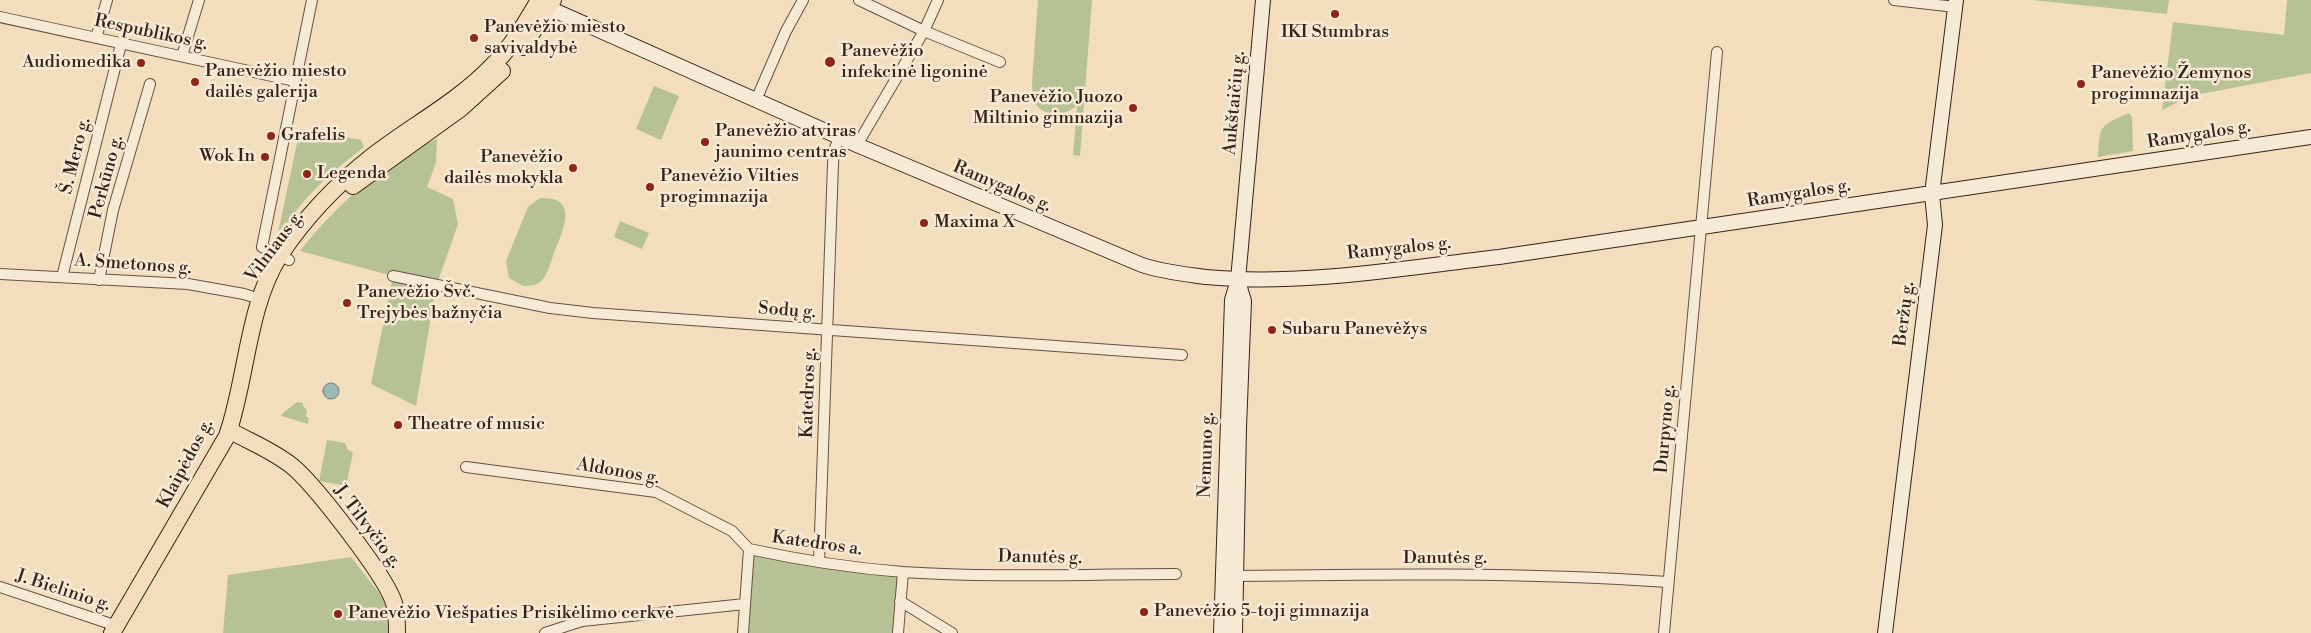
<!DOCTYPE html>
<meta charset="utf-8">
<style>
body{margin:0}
canvas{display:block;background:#f2debd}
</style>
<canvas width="2311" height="633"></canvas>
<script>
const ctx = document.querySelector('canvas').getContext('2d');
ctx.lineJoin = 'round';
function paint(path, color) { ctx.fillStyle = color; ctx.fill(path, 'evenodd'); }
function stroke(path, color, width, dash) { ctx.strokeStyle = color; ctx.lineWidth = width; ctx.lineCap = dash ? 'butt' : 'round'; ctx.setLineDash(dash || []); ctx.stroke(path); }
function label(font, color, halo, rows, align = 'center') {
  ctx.font = font + ' "Libre Bodoni",serif'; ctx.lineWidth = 5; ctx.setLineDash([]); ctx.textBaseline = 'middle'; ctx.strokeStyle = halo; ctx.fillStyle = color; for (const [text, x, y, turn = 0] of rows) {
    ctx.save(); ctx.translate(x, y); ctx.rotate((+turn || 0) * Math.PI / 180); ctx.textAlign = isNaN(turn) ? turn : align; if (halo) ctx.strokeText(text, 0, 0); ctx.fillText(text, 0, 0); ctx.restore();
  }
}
paint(new Path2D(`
 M1038,0H1092L1080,156L1073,155L1077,106C1057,118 1051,120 1033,102L1032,83Z
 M2032,0H2169L2167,14Z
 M2287,0H2311V73L2190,96L2162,110L2173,22L2284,35Z
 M654,86L679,96L661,140L636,129Z
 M2129,113L2132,117L2133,151L2098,157C2100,125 2099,126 2129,113Z
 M300,129L361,140L364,147C331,172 302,198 280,234L278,233Z
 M437,139L436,163L427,187L453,199L458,224L436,287L416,406L371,384L393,276L300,251C337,204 382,164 437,139Z
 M540,198C580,196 563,231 554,253C551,261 548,275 541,281C536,286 529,286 523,286L509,278L506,261L528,207Z
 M620,221L649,233L642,249L614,237Z
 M297,402L303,403V406L307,410L306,416L309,419L308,424L281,416L283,413Z
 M327,440L345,443L348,450L353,452L347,482L341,485L319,481Z
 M749,549L903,572L898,633H743Z
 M351,557L383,598L387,611L388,633H223L228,575Z`), '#b6c295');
const water = new Path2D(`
 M323 391a8 8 0 1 1 16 0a8 8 0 1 1-16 0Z`);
paint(water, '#9cbbb6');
stroke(water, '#737e78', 1);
const minor = new Path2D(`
 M859,0L924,31L1000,62
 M1894,0L1955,7
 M0,17L295,81
 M96,38L107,0
 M182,56L199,0
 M756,100L786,31L803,0
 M857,145L924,31L938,0
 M289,260L262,247L312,0
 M0,274L188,284L244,294L262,300
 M393,276L550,308L593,313L1182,355
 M62,277L121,44
 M99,280L113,210L150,84
 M466,467L656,492L732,531L749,549
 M749,549C800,560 851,568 903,572C994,578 1085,574 1176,574
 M819,562L833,164L834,151L839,137
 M1231,576C1376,574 1523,572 1668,582
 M0,587L117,626
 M900,601L952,633
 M545,633L582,621L745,604
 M743,633L749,549
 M898,633L903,572
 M1664,633L1717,52`);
const secondary = new Path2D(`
 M540,4L857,145L1142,265C1163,272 1184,274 1206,277C1303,286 1402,268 1499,257L2311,137
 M1221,633L1232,300L1238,280L1263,0
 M1235,633L1239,427L1244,301L1238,281
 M1885,633L1935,225L1932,194L1956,0`);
const primary = new Path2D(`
 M229,430C250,442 272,450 292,466C314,484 386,576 394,603C397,612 397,623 397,633`);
const trunk = new Path2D(`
 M523,47L553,0
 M353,186L460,109L502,71
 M112,633L227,436C247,379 247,307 280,255C304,219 336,185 370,158C409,127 455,104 491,67C511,48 525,24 539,0`);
stroke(minor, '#655143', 12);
stroke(secondary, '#36221a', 16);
stroke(primary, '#36221a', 18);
stroke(trunk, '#36221a', 18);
stroke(minor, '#f7ead4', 10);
stroke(secondary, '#f7ead4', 14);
stroke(primary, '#f2debd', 16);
stroke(trunk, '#f2debd', 16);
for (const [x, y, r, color] of [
 [1335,14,5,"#8f2418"],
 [474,38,5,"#8f2418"],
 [830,62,6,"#8f2418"],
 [141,63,5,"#8f2418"],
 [195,82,5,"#8f2418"],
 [2081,84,5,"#8f2418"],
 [1133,108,5,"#8f2418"],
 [271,136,5,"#8f2418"],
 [705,142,5,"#8f2418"],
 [265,157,5,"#8f2418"],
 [573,168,5,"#8f2418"],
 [307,174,5,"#8f2418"],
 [650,187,5,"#8f2418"],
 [924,223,5,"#8f2418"],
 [347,303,5,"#8f2418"],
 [1272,330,5,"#8f2418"],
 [398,425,5,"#8f2418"],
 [1144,612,5,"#8f2418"],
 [338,614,5,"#8f2418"]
]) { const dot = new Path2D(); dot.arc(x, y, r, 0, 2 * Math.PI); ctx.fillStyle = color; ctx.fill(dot); stroke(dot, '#f7ead4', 2); }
label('18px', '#36221a', '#f7ead4', [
 ["Panevėžio miesto",484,28],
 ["savivaldybė",484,49],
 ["IKI Stumbras",1335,33,"center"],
 ["Panevėžio",841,52],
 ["infekcinė ligoninė",841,73],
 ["Audiomedika",131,63,"right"],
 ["Panevėžio miesto",205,72],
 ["dailės galerija",205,93],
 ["Panevėžio Žemynos",2091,74],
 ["progimnazija",2091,95],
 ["Panevėžio Juozo",1123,98,"right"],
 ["Miltinio gimnazija",1123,119,"right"],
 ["Panevėžio atviras",715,132],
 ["jaunimo centras",715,153],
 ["Grafelis",281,136],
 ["Wok In",255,157,"right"],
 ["Panevėžio",563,158,"right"],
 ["dailės mokykla",563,179,"right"],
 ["Legenda",317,174],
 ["Panevėžio Vilties",660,177],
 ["progimnazija",660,198],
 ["Maxima X",934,223],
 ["Panevėžio Švč.",357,293],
 ["Trejybės bažnyčia",357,314],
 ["Subaru Panevėžys",1282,330],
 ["Theatre of music",408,425],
 ["Panevėžio 5-toji gimnazija",1154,612],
 ["Panevėžio Viešpaties Prisikėlimo cerkvė",348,614]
], 'left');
label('18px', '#36221a', '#f7ead4', [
 ["Respublikos g.",151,33,12],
 ["Aukštaičių g.",1235,103,-85],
 ["Ramygalos g.",2199,135,-9],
 ["Š. Mero g.",76,156,-76],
 ["Perkūno g.",107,177,-75],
 ["Ramygalos g.",1002,187,23],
 ["Ramygalos g.",1799,194,-9],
 ["Vilniaus g.",275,247,-53],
 ["Ramygalos g.",1399,249,-6],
 ["A. Smetonos g.",133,265,4],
 ["Sodų g.",787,311,4],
 ["Beržų g.",1905,314,-83],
 ["Katedros g.",809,393,-88],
 ["Durpyno g.",1666,429,-85],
 ["Nemuno g.",1207,455,-88],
 ["Klaipėdos g.",186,464,-62],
 ["Aldonos g.",618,472,10],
 ["J. Tilvyčio g.",367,527,53],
 ["Katedros a.",817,544,8],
 ["Danutės g.",1040,558,1],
 ["Danutės g.",1445,559],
 ["J. Bielinio g.",63,591,18]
]);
</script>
